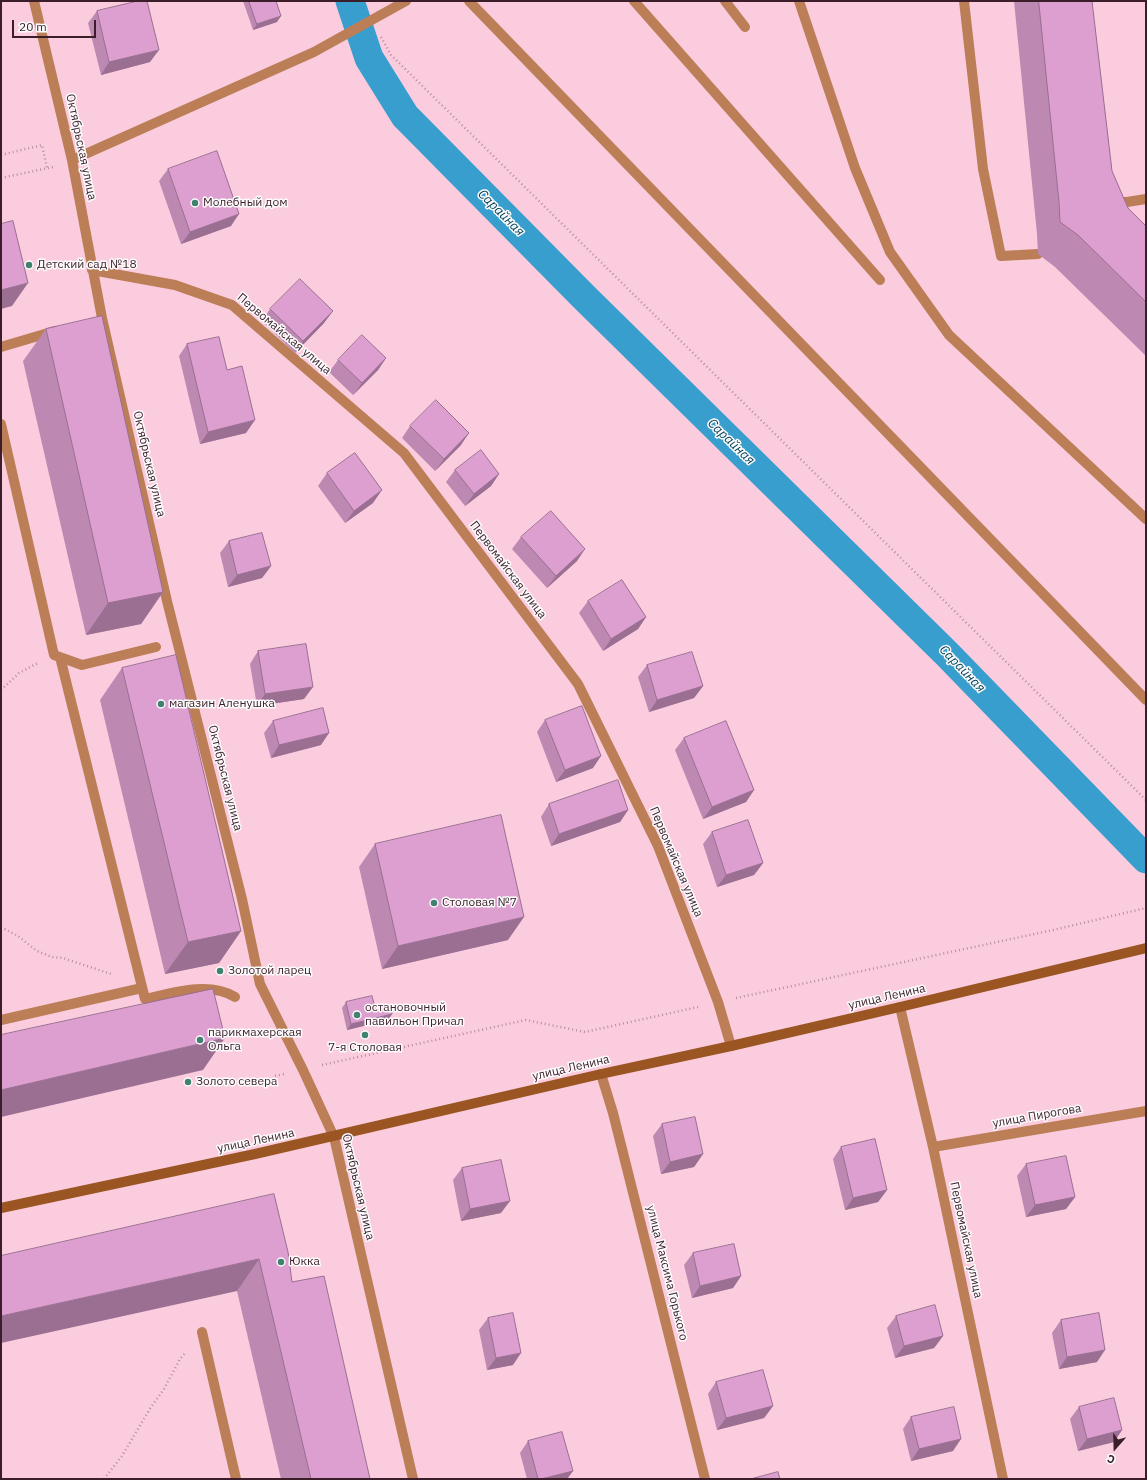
<!DOCTYPE html>
<meta charset="utf-8">
<style>
body{margin:0}
#map{position:relative;width:1147px;height:1480px;overflow:hidden;background:#fbccde;font-family:"IBM Plex Sans",sans-serif}
canvas{display:block}
.frame{position:absolute;inset:0;border:2px solid #3b1e2a;pointer-events:none}
.north{position:absolute;left:1095px;top:1428px;width:40px;height:40px;-webkit-text-stroke:3px #fcfcfc;paint-order:stroke;rotate:200deg;font-size:11px;font-weight:700;line-height:16px;text-align:center;color:#3b1e2a}
.north::after{content:'';display:block;margin:auto;width:14px;height:18px;background:#3b1e2a;clip-path:polygon(50% 0,100% 100%,50% 72%,0 100%)}
.scale{position:absolute;left:12px;top:20px;width:84px;height:18px;box-sizing:border-box;border:2px solid #3b1e2a;border-top:0;padding-left:5px;font-size:12px;line-height:14px;white-space:nowrap;color:#3b1e2a;-webkit-text-stroke:3px #fcfcfc;paint-order:stroke}
</style>
<div id="map">
<canvas width="1147" height="1480"></canvas>
<div class="frame"></div>
<div class="north">С</div>
<div class="scale">20 m</div>
</div>
<script>
const ctx = document.querySelector('canvas').getContext('2d');
ctx.lineJoin = 'round';
function stroke(path, color, width, dash) { ctx.strokeStyle = color; ctx.lineWidth = width; ctx.lineCap = dash ? 'butt' : 'round'; ctx.setLineDash(dash || []); ctx.stroke(path); }
function paint(path, color) { ctx.fillStyle = color; ctx.fill(path, 'evenodd'); }
function label(font, color, halo, rows, align = 'center') {
  ctx.font = font + ' "IBM Plex Sans",sans-serif'; ctx.lineWidth = 3; ctx.setLineDash([]); ctx.textBaseline = 'middle'; ctx.strokeStyle = halo; ctx.fillStyle = color; for (const [text, x, y, turn = 0] of rows) {
    ctx.save(); ctx.translate(x, y); ctx.rotate((+turn || 0) * Math.PI / 180); ctx.textAlign = isNaN(turn) ? turn : align; if (halo) ctx.strokeText(text, 0, 0); ctx.fillText(text, 0, 0); ctx.restore();
  }
}
stroke(new Path2D(`
 M350,1L369,58L405,116L584,297L947,654L1146,859`), '#389ece', 29);
stroke(new Path2D(`
 M381,37L391,55L1146,800
 M1,155L42,145L47,168
 M1,178L53,167
 M1,690L19,673L38,663
 M1,927L18,936L37,951L52,957L63,958L111,974
 M736,998L1053,930L1146,908
 M322,1065L526,1020L585,1032L698,1007
 M275,1076L284,1074
 M104,1479L122,1456L151,1407L164,1389L180,1359L186,1352`), '#b78e9e', 2.5, [1, 3]);
stroke(new Path2D(`
 M469,1L1146,700
 M634,1L880,280
 M725,1L745,27
 M964,1L983,169L1001,256L1038,254
 M1112,202H1127L1146,199
 M1,347L55,331
 M1,424L54,655L82,665L156,647
 M60,657L145,999C172,993 209,981 235,997
 M1,1020L142,988
 M202,1332L236,1479`), '#bb7e57', 10);
stroke(new Path2D(`
 M34,1L72,160L102,318L167,601L242,899L260,984L303,1070L334,1137
 M799,1L855,168L890,252L949,335L1146,519
 M72,160L314,52L406,1
 M92,270L175,285L232,305L404,453L578,684L658,846L718,1002L731,1046
 M900,1007L933,1147L1003,1479
 M601,1074L613,1113L705,1479
 M933,1147L1146,1111`), '#bb7e57', 10);
stroke(new Path2D(`
 M334,1137L413,1479`), '#bb7e57', 10);
stroke(new Path2D(`
 M1,1208L255,1154L601,1074L731,1046L900,1007L1146,948`), '#9a5522', 10);
paint(new Path2D(`
 M243,1H276L277,22L253,30Z
 M1014,1H1092L1112,171L1128,208L1146,226V356L1055,267L1038,254L1037,234Z
 M97,11L150,62L101,75L88,23Z
 M168,169L231,226L181,244L159,181Z
 M270,309L324,323L295,353L262,321Z
 M46,329L163,592L141,624L86,635L23,361Z
 M187,344L227,370L246,433L200,444L179,356Z
 M386,358L378,370L353,395L329,372L338,360Z
 M410,426L461,445L435,471L402,438Z
 M455,470L499,474L491,486L465,506L446,482Z
 M327,473L373,503L345,523L318,486Z
 M521,537L577,561L547,588L512,549Z
 M229,541L271,566L262,578L228,587L220,553Z
 M588,601L646,617L638,629L603,651L579,613Z
 M258,651L304,699L257,706L250,664Z
 M647,665L703,686L694,698L649,712L638,677Z
 M122,668L241,931L219,963L165,974L100,700Z
 M545,720L593,768L556,782L537,732Z
 M273,721L321,745L271,758L264,733Z
 M684,738L754,790L746,802L703,819L675,750Z
 M549,804L628,810L620,822L551,846L541,817Z
 M712,832L763,863L754,875L717,887L703,844Z
 M375,844L508,940L382,969L359,867Z
 M346,1002L376,1011L392,1014L388,1020L347,1030L342,1008Z
 M662,1124L703,1154L694,1167L661,1174L653,1136Z
 M841,1147L887,1190L878,1202L845,1210L833,1159Z
 M1026,1164L1075,1197L1066,1209L1026,1217L1017,1176Z
 M462,1168L501,1213L461,1221L453,1180Z
 M274,1194L292,1282L370,1479H281L237,1291Z
 M693,1253L741,1276L733,1288L692,1298L684,1265Z
 M896,1316L943,1336L934,1348L895,1358L887,1328Z
 M488,1318L513,1365L487,1370L479,1330Z
 M1061,1320L1097,1362L1059,1369L1052,1333Z
 M716,1382L773,1406L764,1418L717,1430L708,1394Z
 M1079,1407L1122,1430L1114,1442L1078,1451L1070,1419Z
 M911,1417L953,1451L911,1461L903,1429Z
 M528,1441L573,1471L567,1479H527L520,1453Z`), '#bd89b3');
paint(new Path2D(`
 M281,16L277,22L253,30L257,24Z
 M159,50L150,62L101,75L109,62Z
 M239,214L231,226L181,244L190,232Z
 M28,283L12,306L1,309V290Z
 M333,311L324,323L295,353L303,341Z
 M386,358L378,370L353,395L362,383Z
 M255,420L246,433L200,444L208,432Z
 M469,433L461,445L435,471L444,459Z
 M499,474L491,486L465,506L474,494Z
 M382,490L373,503L345,523L354,511Z
 M585,549L577,561L547,588L556,576Z
 M271,566L262,578L228,587L237,575Z
 M163,592L141,624L86,635L108,603Z
 M646,617L638,629L603,651L611,639Z
 M703,686L694,698L649,712L657,700Z
 M313,687L304,699L257,706L265,694Z
 M329,733L321,745L271,758L279,745Z
 M601,756L593,768L556,782L565,770Z
 M754,790L746,802L703,819L712,807Z
 M628,810L620,822L551,846L559,834Z
 M763,863L754,875L717,887L726,875Z
 M524,917L508,940L382,969L398,946Z
 M241,931L219,963L165,974L188,942Z
 M392,1014L388,1020L347,1030L351,1024Z
 M225,1038L203,1070L1,1117V1090Z
 M703,1154L694,1167L661,1174L670,1162Z
 M887,1190L878,1202L845,1210L853,1198Z
 M1075,1197L1066,1209L1026,1217L1035,1205Z
 M510,1201L501,1213L461,1221L470,1209Z
 M259,1259L237,1291L1,1343V1316Z
 M741,1276L733,1288L692,1298L700,1286Z
 M943,1336L934,1348L895,1358L904,1346Z
 M1105,1350L1097,1362L1059,1369L1067,1357Z
 M521,1353L513,1365L487,1370L496,1358Z
 M773,1406L764,1418L717,1430L726,1418Z
 M1122,1430L1114,1442L1078,1451L1087,1439Z
 M961,1439L953,1451L911,1461L919,1449Z
 M573,1471L567,1479H541Z`), '#9a6f92');
const building = new Path2D(`
 M138,1H147L159,50L109,62L97,11Z
 M249,1H276L281,16L257,24Z
 M1039,1H1092L1112,171L1128,208L1146,226V302L1078,235L1060,222L1059,202Z
 M217,151L239,214L190,232L168,169Z
 M13,221L28,283L1,290V224Z
 M300,279L333,311L303,341L270,309Z
 M102,316L163,592L108,603L46,329Z
 M362,335L386,358L362,383L338,360Z
 M219,337L227,370L242,366L255,420L208,432L187,344Z
 M436,400L469,433L444,459L410,426Z
 M481,450L499,474L474,494L455,470Z
 M355,453L382,490L354,511L327,473Z
 M551,511L585,549L556,576L521,537Z
 M262,533L271,566L237,575L229,541Z
 M622,580L646,617L611,639L588,601Z
 M306,644L313,687L265,694L258,651Z
 M692,652L703,686L657,700L647,665Z
 M176,655L241,931L188,942L122,668Z
 M582,706L601,756L565,770L545,720Z
 M323,708L329,733L279,745L273,721Z
 M726,721L754,790L712,807L684,738Z
 M618,780L628,810L559,834L549,804Z
 M501,815L524,917L398,946L375,844Z
 M748,820L763,863L726,875L712,832Z
 M213,989L225,1038L1,1090V1035Z
 M372,996L376,1011L391,1007L392,1014L351,1024L346,1002Z
 M695,1117L703,1154L670,1162L662,1124Z
 M875,1139L887,1190L853,1198L841,1147Z
 M1066,1156L1075,1197L1035,1205L1026,1164Z
 M501,1160L510,1201L470,1209L462,1168Z
 M274,1194L288,1252L292,1282L324,1276L370,1479H311L259,1259L1,1316V1256Z
 M734,1244L741,1276L700,1286L693,1253Z
 M935,1305L943,1336L904,1346L896,1316Z
 M513,1313L521,1353L496,1358L488,1318Z
 M1099,1313L1105,1350L1067,1357L1061,1320Z
 M763,1370L773,1406L726,1418L716,1382Z
 M1114,1398L1122,1430L1087,1439L1079,1407Z
 M954,1407L961,1439L919,1449L911,1417Z
 M562,1432L573,1471L541,1479H538L528,1441Z
 M778,1472L780,1479H751Z`);
paint(building, '#dc9fd0');
stroke(building, '#9a6f92', 1);
for (const [x, y, r, color] of [
 [195,203,4,"#41816f"],
 [29,265,4,"#41816f"],
 [161,704,4,"#41816f"],
 [434,903,4,"#41816f"],
 [220,971,4,"#41816f"],
 [357,1015,4,"#41816f"],
 [365,1035,4,"#41816f"],
 [200,1040,4,"#41816f"],
 [188,1082,4,"#41816f"],
 [281,1262,4,"#41816f"]
]) { const dot = new Path2D(); dot.arc(x, y, r, 0, 2 * Math.PI); ctx.fillStyle = color; ctx.fill(dot); stroke(dot, '#fcfcfc', 1.5); }
label('12px', '#3b1e2a', '#fcfcfc', [
 ["Октябрьская улица",81,147,78],
 ["Первомайская улица",284,334,40],
 ["Октябрьская улица",149,464,77],
 ["Первомайская улица",508,570,53],
 ["Октябрьская улица",225,778,76],
 ["Первомайская улица",676,862,67],
 ["улица Ленина",887,997,-13],
 ["улица Ленина",571,1068,-13],
 ["улица Пирогова",1037,1116,-10],
 ["улица Ленина",256,1141,-12],
 ["Октябрьская улица",358,1187,77],
 ["Первомайская улица",966,1240,78],
 ["улица Максима Горького",667,1273,76]
]);
label('12px', '#3b1e2a', '#fcfcfc', [
 ["Молебный дом",203,203],
 ["Детский сад №18",37,265],
 ["магазин Аленушка",169,704],
 ["Столовая №7",442,903],
 ["Золотой ларец",228,971],
 ["остановочный",365,1008],
 ["павильон Причал",365,1022],
 ["парикмахерская",208,1033],
 ["Ольга",208,1047],
 ["7-я Столовая",365,1048,"center"],
 ["Золото севера",196,1082],
 ["Юкка",289,1262]
], 'left');
label('italic 13px', '#013e57', '#fcfcfc', [
 ["Сарайная",501,213,45],
 ["Сарайная",731,442,44],
 ["Сарайная",962,669,46]
]);
</script>
